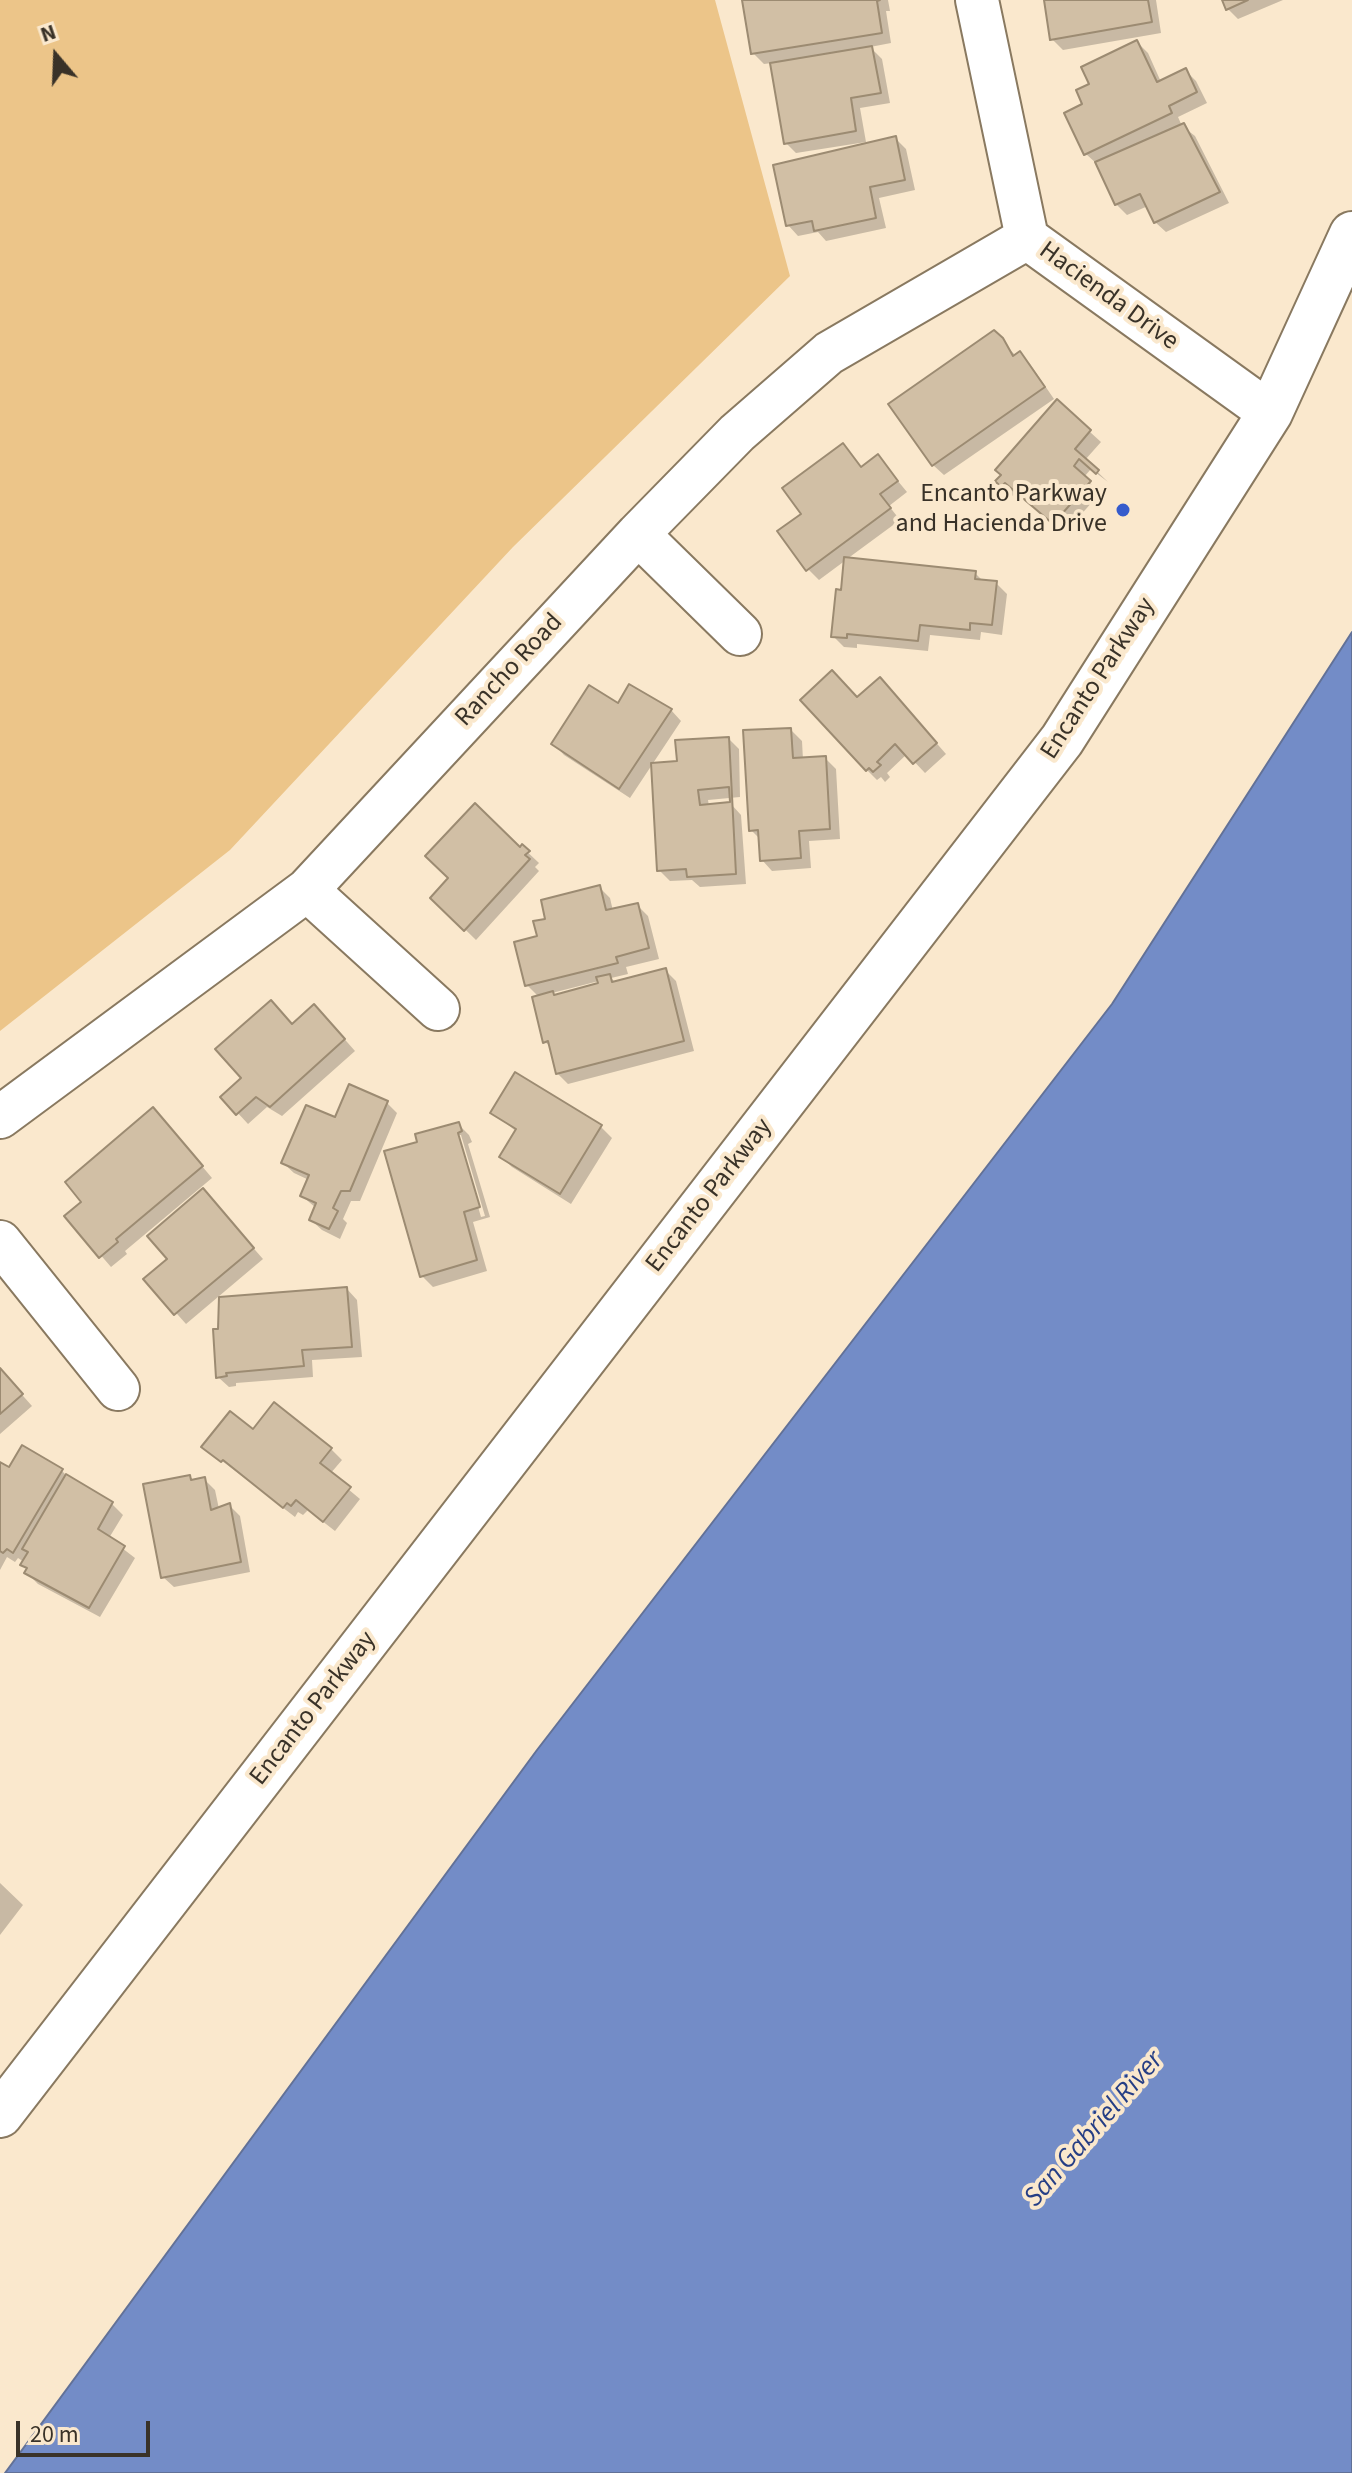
<!DOCTYPE html>
<style>
body{margin:0}
#map{position:relative;width:1352px;height:2473px;overflow:hidden;background:#fae8cd;font-family:"Source Sans 3",sans-serif}
canvas{display:block}
.north{position:absolute;left:16px;top:16px;width:80px;height:80px;-webkit-text-stroke:6px #fae8cd;paint-order:stroke;rotate:341deg;font-size:22px;font-weight:700;line-height:32px;text-align:center;color:#393228}
.north::after{content:'';display:block;margin:auto;width:28px;height:36px;background:#393228;clip-path:polygon(50% 0,100% 100%,50% 72%,0 100%)}
.scale{position:absolute;left:16px;top:2421px;width:134px;height:36px;box-sizing:border-box;border:4px solid #393228;border-top:0;padding-left:10px;font-size:24px;line-height:28px;white-space:nowrap;color:#393228;-webkit-text-stroke:6px #fae8cd;paint-order:stroke}
</style>
<div id="map">
<canvas width="1352" height="2473"></canvas>
<div class="north">N</div>
<div class="scale">20 m</div>
</div>
<script>
const ctx = document.querySelector('canvas').getContext('2d');
ctx.lineJoin = 'round';
function paint(path, color) { ctx.fillStyle = color; ctx.fill(path, 'evenodd'); }
function stroke(path, color, width, dash) { ctx.strokeStyle = color; ctx.lineWidth = width; ctx.lineCap = dash ? 'butt' : 'round'; ctx.setLineDash(dash || []); ctx.stroke(path); }
function label(font, color, halo, rows, align = 'center') {
  ctx.font = font + ' "Source Sans 3",sans-serif'; ctx.lineWidth = 8; ctx.setLineDash([]); ctx.textBaseline = 'middle'; ctx.strokeStyle = halo; ctx.fillStyle = color; for (const [text, x, y, turn = 0] of rows) {
    ctx.save(); ctx.translate(x, y); ctx.rotate((+turn || 0) * Math.PI / 180); ctx.textAlign = isNaN(turn) ? turn : align; if (halo) ctx.strokeText(text, 0, 0); ctx.fillText(text, 0, 0); ctx.restore();
  }
}
paint(new Path2D(`
 M0,0H715L790,276L513,547L230,850L0,1031Z`), '#ecc589');
const water = new Path2D(`
 M1352,632V2473H5L537,1750L1112,1004Z`);
paint(water, '#738cc7');
stroke(water, '#627197', 2);
paint(new Path2D(`
 M744,0H888L890,11H886L891,43L870,47L882,59L890,103L860,108L866,142L796,153L786,143L772,63L764,64L753,53Z
 M1046,0H1156L1161,33L1063,50L1052,39Z
 M1224,0H1283L1238,19L1227,8Z
 M1137,42L1148,53L1161,82L1185,70L1196,81L1207,103L1178,117L1182,126L1195,136L1229,203L1166,232L1155,222L1148,206L1127,215L1116,204L1097,164L1086,154L1084,105L1092,85Z
 M896,139L906,149L915,190L879,198L886,228L826,241L818,232L798,236L788,225Z
 M1002,341L1016,356L1019,354L1030,364L1054,399L944,475L933,465Z
 M1057,402L1101,442L1085,460L1108,482L1091,469L1084,477L1100,493L1065,533L1017,492L1013,496L997,481Z
 M843,446L863,469L878,457L907,492L889,506L900,520L847,559L975,573L984,582L996,583L1007,594L1002,635L981,632L980,640L930,635L928,651L857,644V648L844,647L833,636L843,592L846,560L819,580L808,569L803,514Z
 M890,690L946,754L925,773L907,754L887,773L890,777L885,782L881,777L877,780L867,770L858,700Z
 M619,706L671,710L681,721L630,798L564,755L554,744Z
 M791,730L802,741L803,760L825,758L836,769L840,839L809,841L811,868L772,871L762,860L760,839L751,830Z
 M729,739L739,749L740,797L708,800L709,806L731,804L741,815L746,884L700,887L692,880L670,881L659,870L679,763Z
 M522,847L539,863L535,867L539,871L476,940L432,897Z
 M599,887L610,898L613,911L637,905L648,916L659,959L626,967L628,974L611,978L616,983L665,970L676,981L694,1051L568,1084L557,1073L551,1047L545,1042L539,997L527,985L539,937L548,920ZM599,981L601,985L556,996L552,993Z
 M325,1017L355,1051L282,1116L267,1107L248,1124L223,1097L293,1026Z
 M387,1103L397,1113L360,1201H351L343,1219L347,1223L340,1239L322,1230L311,1220L316,1208L302,1196L309,1180L294,1173L283,1163L336,1119Z
 M493,1113L601,1127L612,1138L571,1204L512,1167L501,1157L517,1132Z
 M164,1121L212,1178L125,1251L127,1254L111,1267L67,1216L84,1202Z
 M458,1124L469,1135L472,1142L468,1144L490,1217L473,1222L487,1271L433,1287L422,1276L419,1144ZM457,1135H461L485,1216L481,1217Z
 M213,1202L263,1259L186,1324L146,1279L169,1259Z
 M347,1289L357,1300L362,1357L312,1360L313,1377L236,1383V1386L229,1387L218,1377Z
 M0,1370L32,1406L0,1434Z
 M204,1447L331,1449L342,1460L330,1474L360,1499L335,1531L308,1510L303,1515L298,1512L295,1517Z
 M0,1464L10,1470L62,1471L70,1479L112,1504L123,1515L109,1538L135,1558L100,1617L38,1584L27,1573L28,1570L23,1564L24,1562L18,1558L15,1562L7,1557L0,1570Z
 M189,1477L193,1481L204,1479L215,1490L219,1509L229,1505L240,1516L250,1572L174,1587L163,1577Z
 M0,1883L23,1905L0,1935Z`), '#0003');
const building = new Path2D(`
 M742,0H880L877,1L882,33L751,54Z
 M1044,0H1148L1152,22L1050,40Z
 M1222,0H1248L1226,10Z
 M1137,40L1157,82L1186,68L1197,92L1169,106L1172,113L1084,155L1064,113L1082,104L1076,90L1089,84L1081,67Z
 M872,46L881,93L851,98L856,131L784,144L770,63Z
 M1184,123L1220,192L1154,223L1140,194L1115,205L1095,162Z
 M896,136L905,180L870,187L876,218L814,231L812,221L786,226L773,165Z
 M994,330L1003,338L1013,356L1020,351L1045,387L932,466L888,404Z
 M1057,399L1091,430L1075,449L1099,470L1096,474L1079,459L1074,466L1091,481L1053,524L1005,483L1001,487L995,481L1001,475L995,470Z
 M843,443L861,467L878,454L898,481L880,494L891,508L806,571L777,531L801,514L782,488Z
 M844,557L976,571L975,579L997,581L992,625L970,623V630L920,625L918,641L847,634V638L831,637L836,589L841,590Z
 M832,670L857,697L880,677L937,743L913,764L895,744L877,762L881,765L873,772L869,768L866,771L800,700Z
 M629,684L672,709L619,789L551,744L589,685L618,703Z
 M791,728L793,758L826,756L830,829L799,831L801,858L760,861L758,830L749,831L743,730Z
 M729,737L736,874L687,877L686,869L657,871L651,763L677,761L675,740ZM729,787L730,802L700,805L698,790Z
 M475,803L520,847L522,844L530,851L525,855L530,859L464,931L430,898L448,878L425,856Z
 M600,885L606,910L638,903L649,948L616,957L618,963L525,986L514,942L537,936L533,921L545,919L541,900Z
 M666,968L684,1041L556,1074L548,1041L543,1043L532,997L553,991L554,995L598,983L596,977L610,974L612,982Z
 M271,1000L292,1024L314,1004L345,1039L270,1107L256,1097L236,1115L220,1097L241,1078L215,1049Z
 M515,1072L602,1125L560,1194L499,1157L516,1129L490,1113Z
 M349,1084L388,1101L350,1191H341L333,1208L338,1211L329,1229L309,1220L316,1203L300,1196L309,1175L281,1163L306,1105L335,1117Z
 M153,1107L203,1166L116,1239L118,1242L99,1258L64,1216L81,1202L65,1182Z
 M459,1122L462,1131L458,1133L480,1207L464,1212L477,1260L420,1277L384,1151L417,1142L415,1134Z
 M203,1188L254,1248L174,1315L143,1279L167,1259L147,1236Z
 M347,1287L352,1347L302,1350L304,1366L226,1373L227,1376L216,1378L213,1329H218L219,1297Z
 M0,1368L23,1394L0,1414Z
 M274,1402L332,1448L320,1463L351,1487L323,1522L296,1500L291,1506L287,1503L283,1508L223,1460L221,1462L201,1447L230,1411L253,1429Z
 M22,1445L63,1469L13,1553L7,1549L3,1553L0,1551V1462L9,1467Z
 M66,1474L113,1502L98,1529L125,1546L89,1608L24,1573L27,1568L20,1565L28,1552L22,1549Z
 M190,1475L191,1480L205,1477L211,1510L230,1503L241,1562L161,1578L143,1484Z`);
paint(building, '#d1bfa5');
stroke(building, '#9c8b72', 2);
const minor = new Path2D(`
 M977,0L1027,238L1270,413
 M638,534L740,634
 M307,890L438,1009
 M0,1117L307,890L638,534L737,433L829,353L1027,238
 M0,1242L118,1389`);
const tertiary = new Path2D(`
 M0,2115L1062,740L1270,413L1352,234`);
stroke(minor, '#897960', 46);
stroke(tertiary, '#897960', 48);
stroke(minor, '#fff', 42);
stroke(tertiary, '#fff', 44);
for (const [x, y, r, color] of [
 [1123,510,8,"#355bcc"]
]) { const dot = new Path2D(); dot.arc(x, y, r, 0, 2 * Math.PI); ctx.fillStyle = color; ctx.fill(dot); stroke(dot, '#fae8cd', 3); }
label('26px', '#393228', '#fae8cd', [
 ["Hacienda Drive",1108,297,36],
 ["Rancho Road",510,671,-47],
 ["Encanto Parkway",1099,679,-57],
 ["Encanto Parkway",710,1196,-52],
 ["Encanto Parkway",314,1709,-52]
]);
label('26px', '#393228', '#fae8cd', [
 ["Encanto Parkway",1107,495],
 ["and Hacienda Drive",1107,525]
], 'right');
label('italic 28px', '#253e85', '#fae8cd', [
 ["San Gabriel River",1095,2130,-49]
]);
</script>
